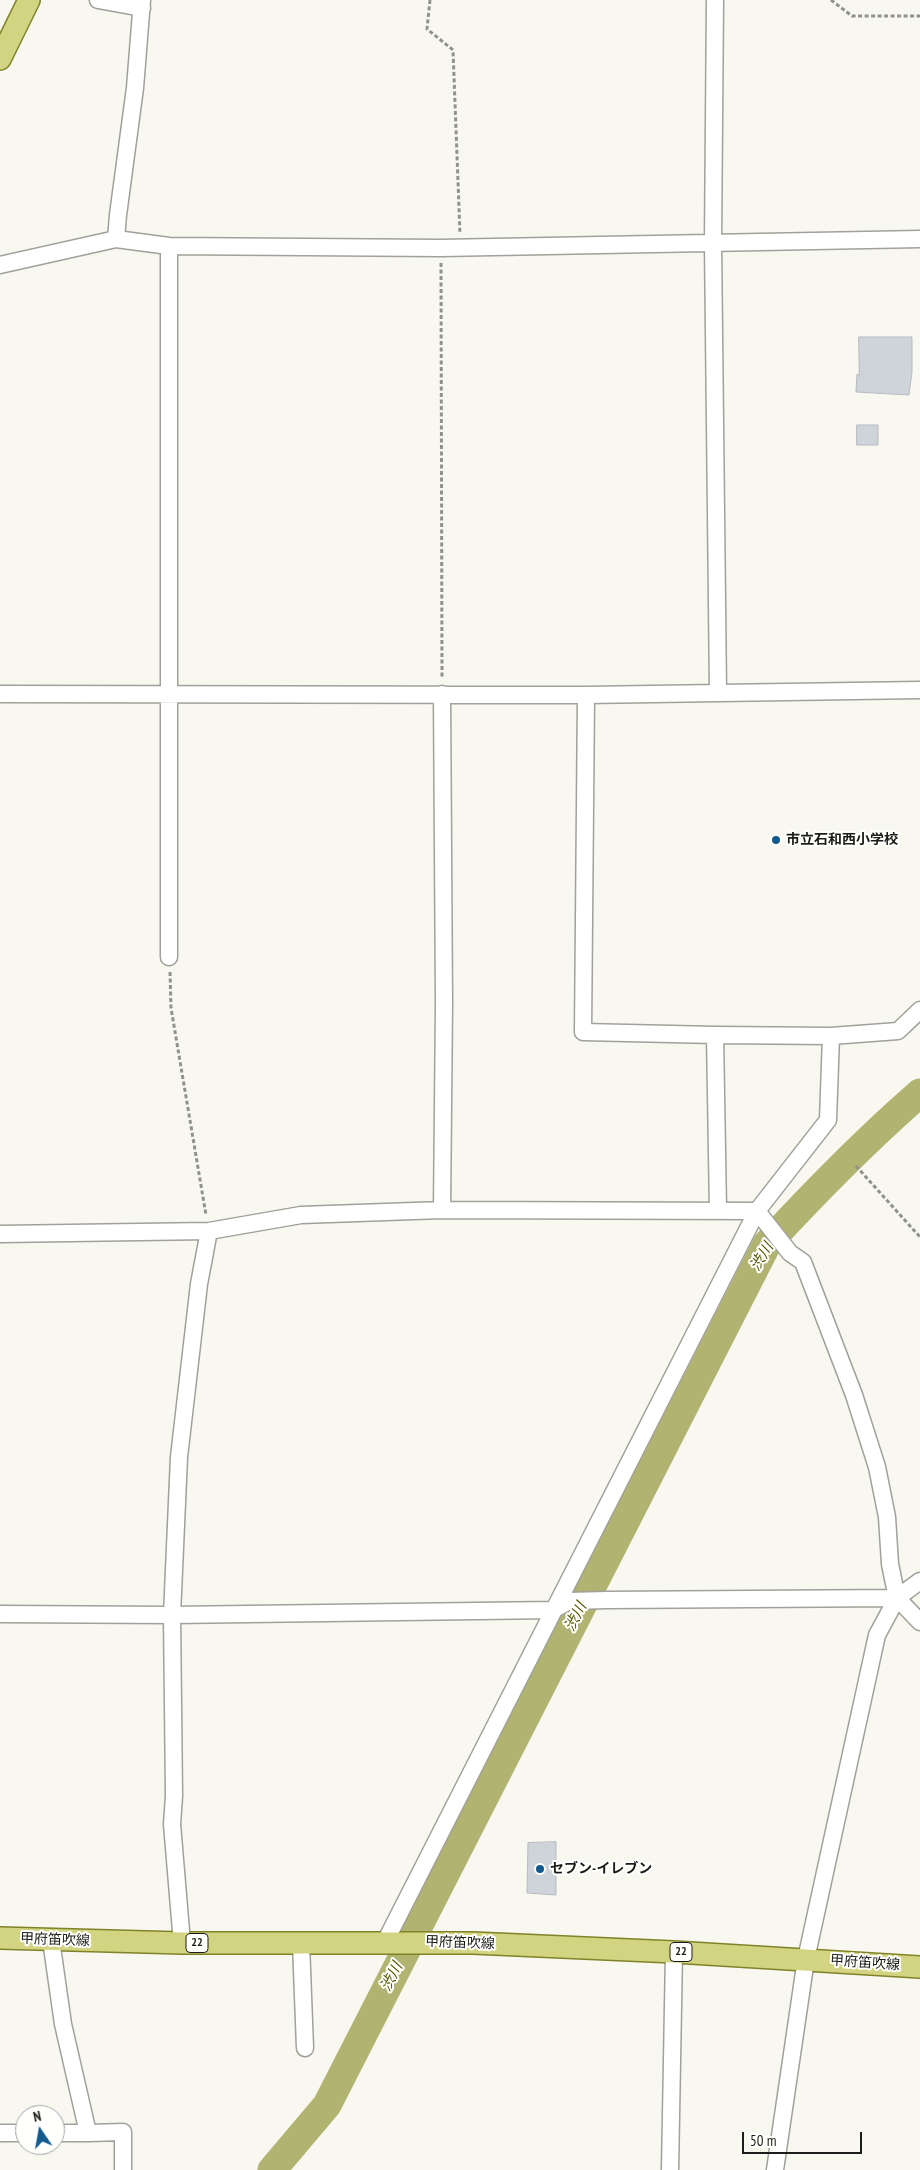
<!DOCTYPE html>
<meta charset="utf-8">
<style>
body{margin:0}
#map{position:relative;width:920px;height:2170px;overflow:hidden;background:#f8f8f0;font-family:"PT Sans Narrow",sans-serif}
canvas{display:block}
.north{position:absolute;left:15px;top:2105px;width:50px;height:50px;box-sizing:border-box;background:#fffffe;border:1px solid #a4a5a3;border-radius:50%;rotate:348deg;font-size:14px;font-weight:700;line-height:20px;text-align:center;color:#1c1d1a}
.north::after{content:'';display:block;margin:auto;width:18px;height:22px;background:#12598d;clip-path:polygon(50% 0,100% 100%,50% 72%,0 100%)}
.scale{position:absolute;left:742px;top:2132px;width:120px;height:22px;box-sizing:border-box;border:2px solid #1c1d1a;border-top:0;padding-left:6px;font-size:15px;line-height:18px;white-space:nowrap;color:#1c1d1a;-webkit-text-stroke:4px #fffffe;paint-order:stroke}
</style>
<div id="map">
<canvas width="920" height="2170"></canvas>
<div class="north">N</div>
<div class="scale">50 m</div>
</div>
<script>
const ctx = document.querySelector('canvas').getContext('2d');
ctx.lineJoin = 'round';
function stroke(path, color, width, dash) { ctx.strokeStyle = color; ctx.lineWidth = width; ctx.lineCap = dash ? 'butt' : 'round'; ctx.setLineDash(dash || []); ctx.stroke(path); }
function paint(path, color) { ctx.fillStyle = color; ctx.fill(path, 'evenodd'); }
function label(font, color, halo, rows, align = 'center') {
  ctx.font = font + ' "PT Sans Narrow","Noto Sans JP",sans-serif'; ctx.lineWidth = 4; ctx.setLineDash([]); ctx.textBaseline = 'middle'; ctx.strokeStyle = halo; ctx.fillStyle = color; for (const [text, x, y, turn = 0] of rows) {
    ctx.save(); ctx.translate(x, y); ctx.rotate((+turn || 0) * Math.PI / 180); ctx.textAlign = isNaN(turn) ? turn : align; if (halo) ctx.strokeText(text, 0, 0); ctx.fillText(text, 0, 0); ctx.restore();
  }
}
stroke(new Path2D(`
 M272,2170L327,2105L767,1244C816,1191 866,1140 920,1093`), '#b1b370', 29);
const building = new Path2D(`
 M859,337H912V372L909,395L856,392L857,374L859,375Z
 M857,425H878V445H857Z
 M556,1842V1895L527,1893L528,1843Z`);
paint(building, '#ced4da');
stroke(building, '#b5bbc1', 1);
const minor = new Path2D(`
 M98,0L142,8
 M715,0L713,243L718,693
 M116,239L118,215L135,88L142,0
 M169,246V957
 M0,265L116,239L169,246L441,248L920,239
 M0,694L586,695L920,690
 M442,694L444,1004L442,1210
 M586,695L583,1032L715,1035L831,1036L898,1031L920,1010
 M715,1035L718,1211
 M757,1211L790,1253L803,1262L854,1395L877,1467L887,1517L890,1564L897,1598L920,1622
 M0,1234L209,1231L301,1215L442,1210L757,1211
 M0,1614L172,1615L553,1610L569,1601L607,1600L897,1598
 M51,1940L63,2024L88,2133L123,2132V2170
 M385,1942L757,1211L828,1120L831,1036
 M182,1943L172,1824L174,1796L172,1615L179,1457L199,1284L209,1231
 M301,1943L305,2048
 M0,2133H25
 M55,2133H88
 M670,2170L674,1952
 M775,2170L806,1959L877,1635L897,1598L920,1581`);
const major = new Path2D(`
 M0,59L29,0
 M0,1938L182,1943H473L674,1952L920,1967`);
stroke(minor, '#a0a199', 19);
stroke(major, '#808228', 24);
stroke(new Path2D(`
 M430,0L427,29L453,50L460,234
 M831,0L852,16H920
 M441,263L442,679
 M170,972L171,1008L206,1215
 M856,1166L920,1237`), '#92928d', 3, [4, 2.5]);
stroke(minor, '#fff', 16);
stroke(major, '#d3d482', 21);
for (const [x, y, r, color] of [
 [776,840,5,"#12598d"],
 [540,1869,5,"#12598d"]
]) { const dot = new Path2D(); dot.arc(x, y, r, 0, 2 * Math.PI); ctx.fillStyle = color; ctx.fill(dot); stroke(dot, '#fffffe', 2); }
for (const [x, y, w] of [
 [197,1943,22],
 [681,1952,22]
]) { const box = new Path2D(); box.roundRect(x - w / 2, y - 9.5, w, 19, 4); ctx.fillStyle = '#fffffe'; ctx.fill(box); stroke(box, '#1c1d1a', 1); }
label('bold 12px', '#1c1d1a', null, [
 ["22",197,1943],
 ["22",681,1952]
]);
label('bold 14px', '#1c1d1a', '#fffffe', [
 ["市立石和西小学校",786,840],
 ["セブン-イレブン",550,1869]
], 'left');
label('14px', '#1c1d1a', '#fffffe', [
 ["甲府笛吹線",55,1940,2],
 ["甲府笛吹線",460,1943,2],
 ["甲府笛吹線",865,1963,4]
]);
label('italic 15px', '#545501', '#fffffe', [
 ["渋川",762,1257,-59],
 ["渋川",576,1617,-63],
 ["渋川",392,1977,-63]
]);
</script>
